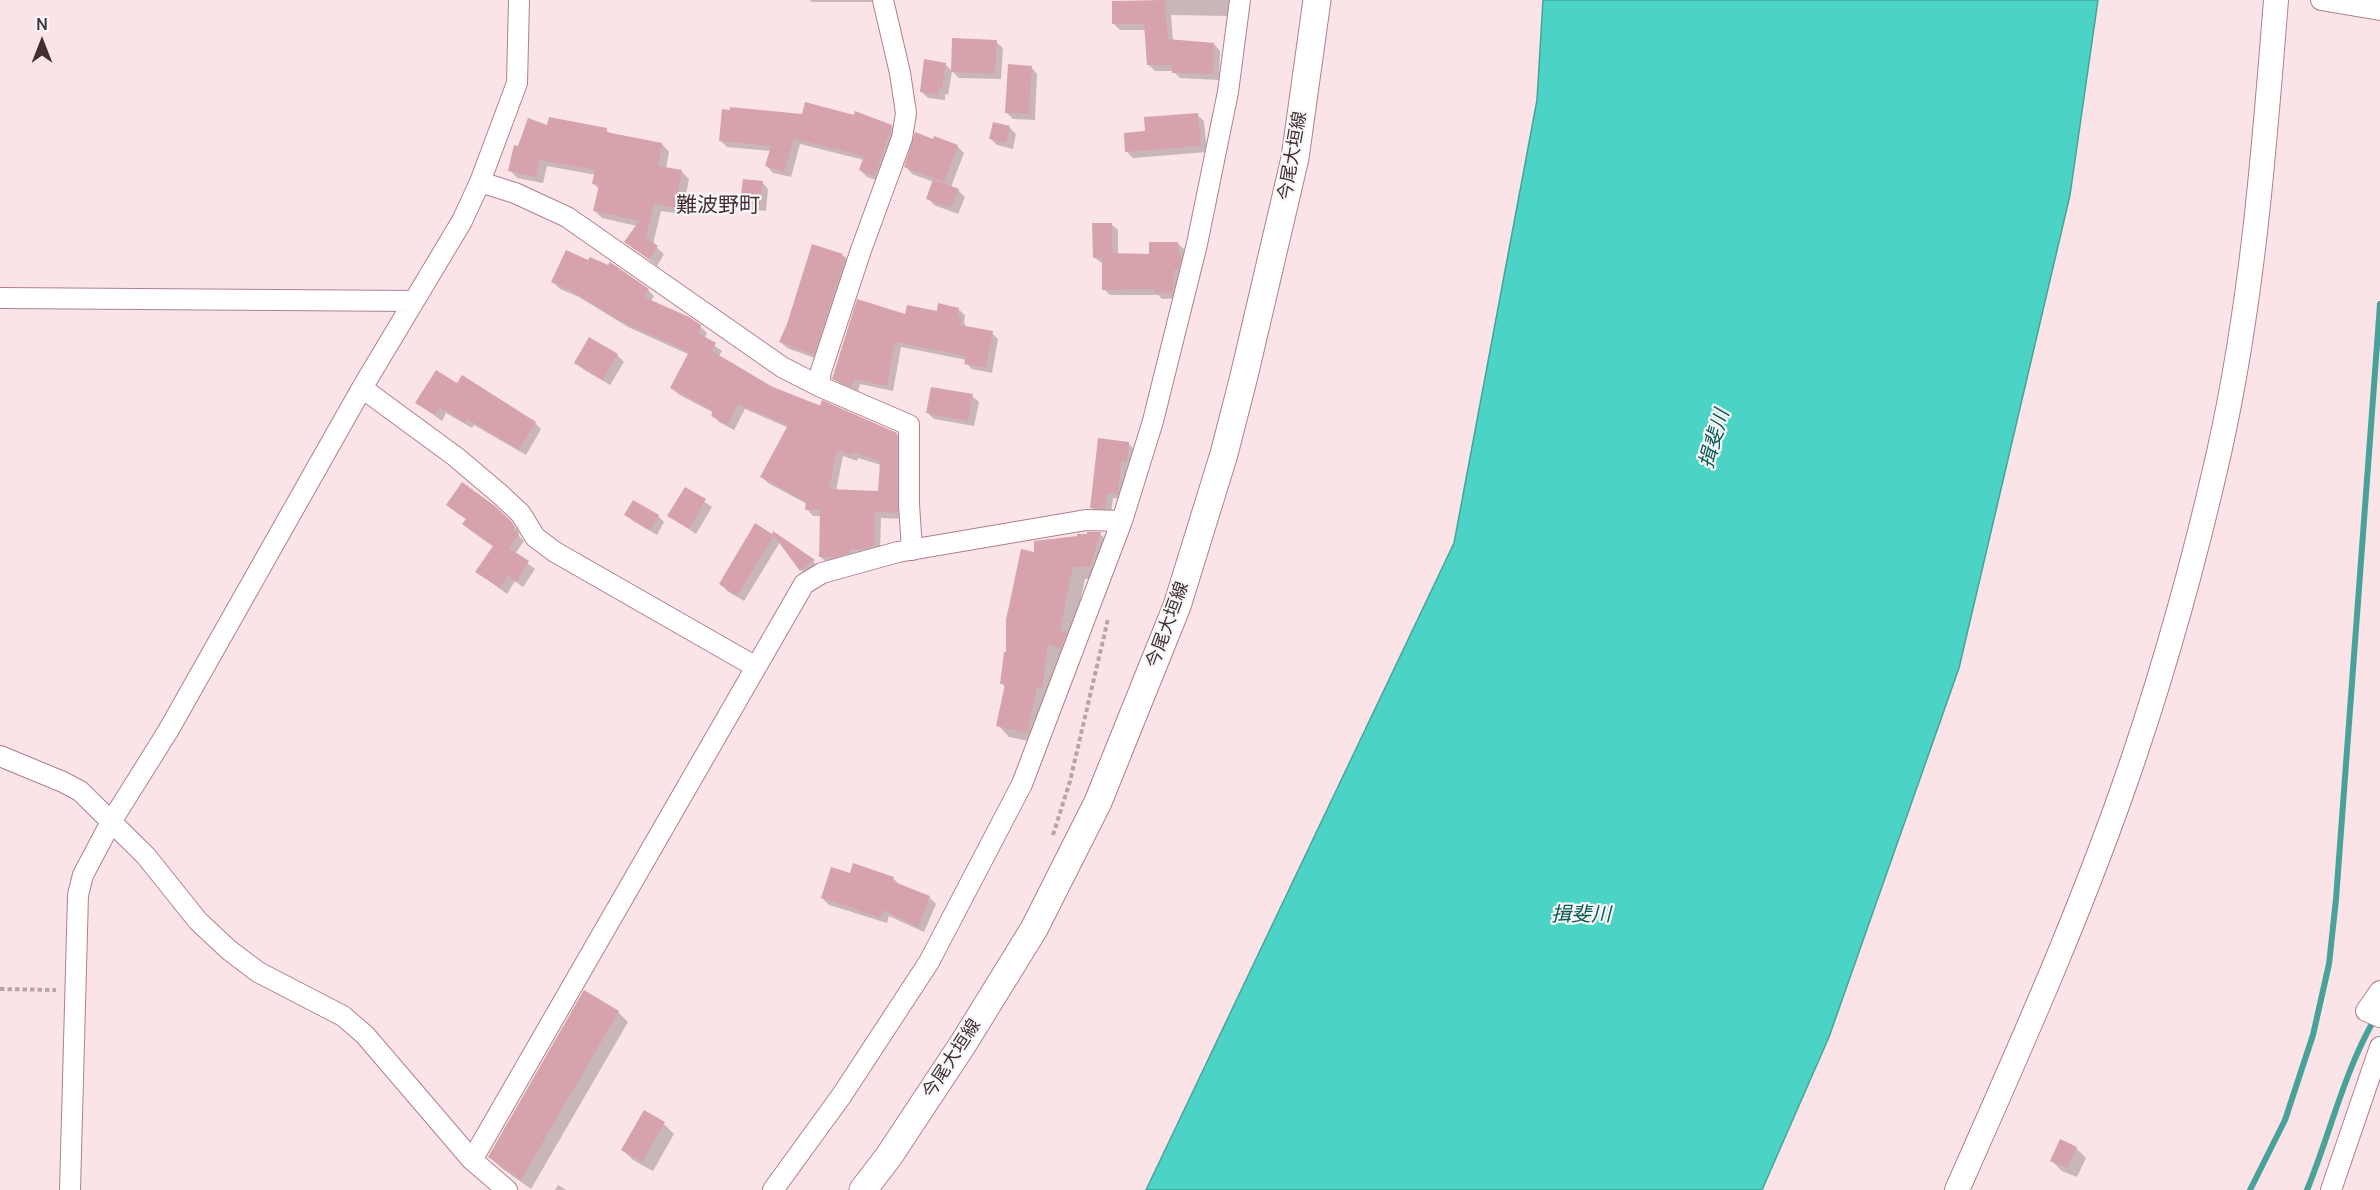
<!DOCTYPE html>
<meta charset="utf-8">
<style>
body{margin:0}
#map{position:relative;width:2380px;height:1190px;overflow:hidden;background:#fae4e8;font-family:Manrope,sans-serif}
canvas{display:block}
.north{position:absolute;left:12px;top:12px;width:60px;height:60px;-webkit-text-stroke:4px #f7f7f7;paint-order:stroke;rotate:0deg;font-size:16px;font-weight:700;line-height:24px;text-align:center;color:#432f33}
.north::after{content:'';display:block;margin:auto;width:21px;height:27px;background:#432f33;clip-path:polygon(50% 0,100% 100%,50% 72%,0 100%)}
</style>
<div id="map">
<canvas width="2380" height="1190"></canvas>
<div class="north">N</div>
</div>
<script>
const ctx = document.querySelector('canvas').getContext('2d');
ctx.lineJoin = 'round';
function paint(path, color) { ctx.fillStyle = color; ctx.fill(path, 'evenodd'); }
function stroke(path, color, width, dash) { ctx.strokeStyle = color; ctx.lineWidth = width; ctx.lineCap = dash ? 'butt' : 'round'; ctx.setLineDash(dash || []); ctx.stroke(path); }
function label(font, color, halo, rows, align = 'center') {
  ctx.font = font + ' Manrope,"Noto Sans JP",sans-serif'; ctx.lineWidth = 4.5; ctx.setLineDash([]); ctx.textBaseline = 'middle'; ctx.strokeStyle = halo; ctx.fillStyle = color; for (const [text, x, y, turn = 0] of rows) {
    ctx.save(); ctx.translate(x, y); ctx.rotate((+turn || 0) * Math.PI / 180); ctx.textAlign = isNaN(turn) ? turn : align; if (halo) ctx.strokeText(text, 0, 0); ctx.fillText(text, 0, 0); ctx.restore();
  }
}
const water = new Path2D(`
 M1543,0H2098L2070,195L1959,668L1829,1037L1762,1190H1146L1454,543L1537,100Z`);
paint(water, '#4bd4c6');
stroke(water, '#49a29a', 1.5);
paint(new Path2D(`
 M809,0H873V2H812Z
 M1155,0H1230L1229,16L1171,15L1173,41L1214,44L1220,51L1219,80L1180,78L1173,71H1155L1149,65L1146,30H1120L1114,24Z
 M996,42L1003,48L1001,79L959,78L952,71L948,95L945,94V100L928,98L921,91L945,64L952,71Z
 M1031,67L1037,74L1035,120L1013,119L1006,112Z
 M1197,115L1204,121L1207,152L1133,158L1126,151L1146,133Z
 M994,124L1010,128L1016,134L1013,149L997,145L990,138Z
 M891,126L898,132L882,182L867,177L860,170L864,160L800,144L791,177L773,173L767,166L771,151L727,147L721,141Z
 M548,127L606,130L611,134L662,144L669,152L666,169L681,171L689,179L682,214L661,211L653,244L664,254L657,266L626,242L637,226L602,218L595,211L599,189L594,184L596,175L547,166L543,183L517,178L510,170L519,148Z
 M934,141L957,146L964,153L951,187L958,190L965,197L958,214L934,205L928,198L934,182L912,174L906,167Z
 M762,182L768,189L766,211L749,209L742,203Z
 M1111,224L1118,230V255H1151L1177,243L1184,249L1186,267L1178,298L1162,299L1158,295H1110L1104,289L1103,264L1094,257Z
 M842,255L852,265L820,360L787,348L781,342Z
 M553,282L648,290L654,296L651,301L700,326L707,333L704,339L722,351L718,357L771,387L896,434L903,441V519L881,518L880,552L827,563L821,557V516H813L807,509V504L768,483L762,477L789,428L745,409L734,430L719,422L713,416L714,413L678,394L672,388L690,355L628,327L579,297L560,289ZM843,456L857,461L858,458L881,465L879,493L836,491Z
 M958,309L965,315L964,322L967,328L992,333L998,339L992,373L972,369L966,363L967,360L901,347L893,391L860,384L858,392L840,384L834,378L906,316Z
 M617,355L624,362L610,385L583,369L576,363Z
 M458,385L535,423L541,429L526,455L474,425L472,428L446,413L442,421L417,403Z
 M972,396L979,402L974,426L934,419L928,413Z
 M1128,443L1134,449L1132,467H1127L1123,499L1113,498L1111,514L1098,513L1092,508Z
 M685,489L712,507L696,534L669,516Z
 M494,507L518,530L519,536L524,541L515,554L535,569L523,587L515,581L507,594L477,572L494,547L470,530L464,523L467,520L454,511Z
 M626,514L658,516L664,522L657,535L633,521Z
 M774,533L820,567L807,577L780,542L744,601L727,591L721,584Z
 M1100,534L1112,545L1102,578L1085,579L1072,639V659L1059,655L1053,699L1038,743L1009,737L998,725L1006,688L1001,683L1035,554Z
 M851,875L893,878L900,885L929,897L936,904L924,932L889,916L887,923L829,905L822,898Z
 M618,1012L628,1022L531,1189L500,1167L490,1157Z
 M664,1124L674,1134L653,1171L633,1160L623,1150Z
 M2076,1148L2086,1158L2077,1177L2062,1171L2052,1161Z
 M558,1185L566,1190H555Z`), '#0003');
stroke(new Path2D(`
 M2250,1190L2285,1120L2313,1035L2329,964L2336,899L2380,304
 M2307,1190C2330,1134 2344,1072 2374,1020`), '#49a29a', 6);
paint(new Path2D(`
 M1165,0L1168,39L1214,43L1213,74L1172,73V65H1147L1144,24H1112V1Z
 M952,38L997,40L995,74L951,72Z
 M924,59L946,63L942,89H939L938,95L920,92Z
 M1008,64L1032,66L1029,114L1005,113Z
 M805,102L854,115L855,111L892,125L875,176L859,170L864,156L794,139L784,172L765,166L771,146L719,141L722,109L730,110V107L802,114Z
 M1198,113L1201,146L1125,152L1124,133L1145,131L1144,117Z
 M549,117L607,128L606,132L662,143L658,166L682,170L675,208L654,204L646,237L658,246L649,259L624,242L639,221L593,211L599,185L592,184L595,170L540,160L536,177L508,171L514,145L518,146L528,118L547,125Z
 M993,122L1010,126L1006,143L989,139Z
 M915,132L933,139L934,136L958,145L944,182L904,167Z
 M743,179L763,181L760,205L740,203Z
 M933,179L959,189L951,208L926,199Z
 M1092,223H1112V253L1149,254V242H1178L1181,260L1178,270H1174L1173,293H1155V289L1102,290V258H1093Z
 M812,244L843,254L842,256L846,257L814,355L779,342L787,324Z
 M566,250L588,260L590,257L608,265L610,262L649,289L644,297L689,317L701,325L698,333L716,343L712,351L771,386L820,406L822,400L897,433L898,513L875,512L874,546L863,549H850V553L832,558L819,557L820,510H805L806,502L760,477L788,425L738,404L728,425L711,416L713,411L670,388L689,352L620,321L571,291L551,282ZM837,450L850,455L852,452L880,461L878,491L829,489Z
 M857,299L905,314L907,305L937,311L938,303L959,308L958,317L962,318L960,325L993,331L986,368L964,364L966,356L895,342L887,386L854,379L851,387L832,379Z
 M589,337L618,354L603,380L574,363Z
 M436,370L457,383L462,375L536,422L519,450L467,419L465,423L440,408L435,415L415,403Z
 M931,387L973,394L968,421L926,413Z
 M1098,438L1129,442L1127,462L1121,461L1118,494L1107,493L1105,509L1090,508Z
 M462,482L495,506L512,522L515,527L513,530L519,534L509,548L529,561L516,582L508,576L500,588L475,572L493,546L462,524L466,519L446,505Z
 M685,487L706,499L689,529L667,516Z
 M633,500L659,515L650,530L624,515Z
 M755,523L772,534L773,531L815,560L800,571L774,536L737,596L719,584Z
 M1087,532H1101L1090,567H1073L1060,630L1067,632L1061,649L1048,644L1042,688L1037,687L1027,733L996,726L1005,684H1000L1004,652H1006V620L1021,549L1034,552V541L1077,536V534H1087Z
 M853,863L894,877L892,881L930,896L918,927L883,910L880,918L821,898L831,867L850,873Z
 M584,990L619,1011L521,1180L488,1157Z
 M644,1110L665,1122L642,1162L621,1150Z
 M2060,1139L2077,1147L2067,1168L2050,1161Z`), '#d6a3ad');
const minor = new Path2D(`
 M2321,0L2380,10
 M480,182L515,193L567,217L782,367L819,386L909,425V504L912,550
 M0,298L414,301
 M819,386L821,371L861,250L902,138L906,113L900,73L883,0
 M362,388L456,457L502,496L521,514L535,537L555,552L756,667
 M0,756L63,782L80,791L146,856L198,921L229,950L258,972L343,1016L365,1035L472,1160L507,1190
 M2380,991L2366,1011L2380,1017
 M472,1160L804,584L822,573L898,552L1086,520L1122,521
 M70,1190L78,895L83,875L111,822L168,731L362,388L462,221L480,182L517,83L519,0
 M773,1190L842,1095L929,962L1022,784L1122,521L1153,421L1197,244L1228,92L1240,0
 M2331,1190L2380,1047`);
const tertiary = new Path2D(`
 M1957,1190C2020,1048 2084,905 2134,757C2167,659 2195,558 2218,457C2252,307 2264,153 2276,0`);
const secondary = new Path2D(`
 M863,1190L889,1156L963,1044L1034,929L1098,802L1177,606L1224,454L1244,376L1295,158L1317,0`);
stroke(minor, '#b1808a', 22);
stroke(tertiary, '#b1808a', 26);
stroke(secondary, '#b1808a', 29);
stroke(new Path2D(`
 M1053,835L1070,781L1108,619
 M0,989L56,990`), '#b8a3a7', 4, [4.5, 3]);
stroke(minor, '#fff', 20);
stroke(tertiary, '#fff', 24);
stroke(secondary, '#fff', 27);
label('18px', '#432f33', '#f7f7f7', [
 ["今尾大垣線",1293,156,-80],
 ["今尾大垣線",1168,625,-70],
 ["今尾大垣線",952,1059,-57]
]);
label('italic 20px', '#095a53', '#f7f7f7', [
 ["揖斐川",1715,439,-74],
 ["揖斐川",1581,915]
]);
label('21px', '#432f33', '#f7f7f7', [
 ["難波野町",718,206]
]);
</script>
